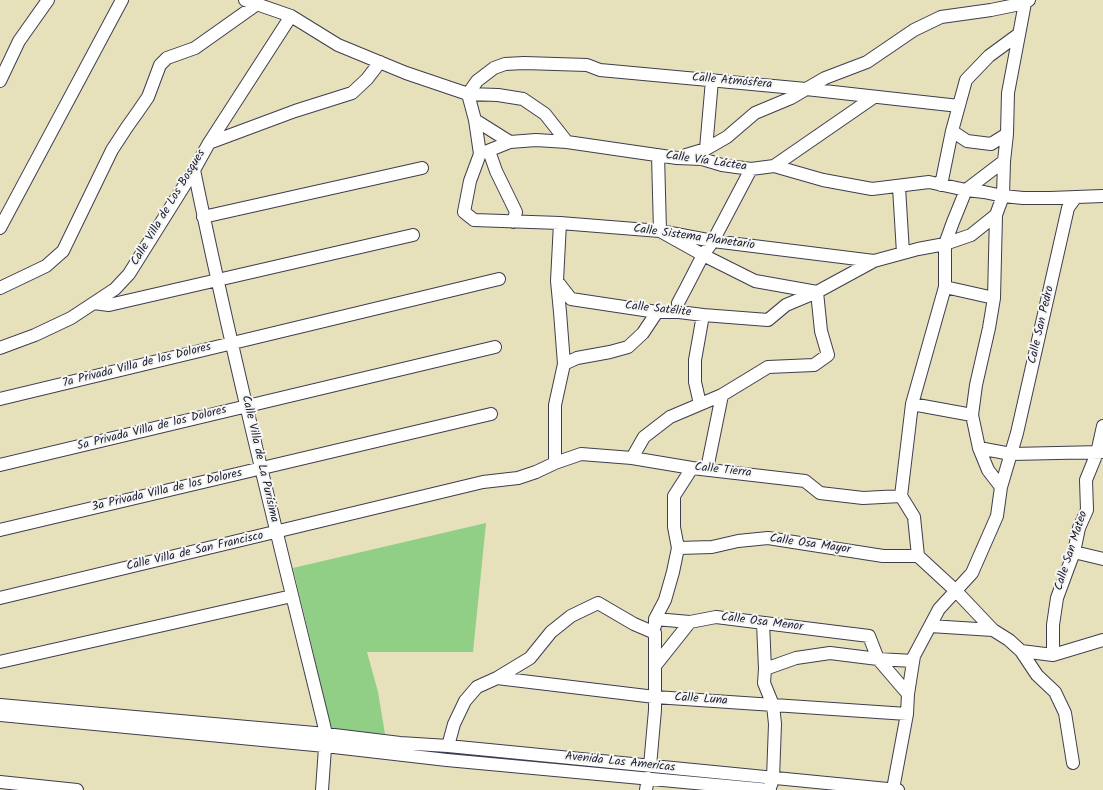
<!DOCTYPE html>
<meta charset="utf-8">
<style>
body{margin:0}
canvas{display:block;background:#e6e0bb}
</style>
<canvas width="1103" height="790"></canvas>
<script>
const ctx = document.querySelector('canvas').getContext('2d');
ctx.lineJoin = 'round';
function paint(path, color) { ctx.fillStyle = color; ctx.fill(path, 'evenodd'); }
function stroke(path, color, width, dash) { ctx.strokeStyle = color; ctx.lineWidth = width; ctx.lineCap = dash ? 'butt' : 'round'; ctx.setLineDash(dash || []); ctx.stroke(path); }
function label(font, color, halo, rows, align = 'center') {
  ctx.font = font + ' Kalam,sans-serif'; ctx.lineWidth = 4; ctx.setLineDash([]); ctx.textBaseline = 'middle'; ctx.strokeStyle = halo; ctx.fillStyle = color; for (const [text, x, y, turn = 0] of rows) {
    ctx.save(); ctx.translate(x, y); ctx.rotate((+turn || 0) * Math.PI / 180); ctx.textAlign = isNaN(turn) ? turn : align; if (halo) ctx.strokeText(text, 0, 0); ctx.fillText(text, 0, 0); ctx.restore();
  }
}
paint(new Path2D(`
 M486,523L473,652H367L378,692L385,734L332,730L293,568Z`), '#90cf85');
const minor = new Path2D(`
 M245,0L291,16L338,45L406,73L468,94L498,95L523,99L545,114L567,142
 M0,81L19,41L48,0
 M475,120L510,142
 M952,131L967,141L991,144L1007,134
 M209,143L295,111L352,93L367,79L380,62
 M706,149L712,80
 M489,151L496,171L516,212L513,222
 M480,154L510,142L536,140L567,142L677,158L702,159L722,165L751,169L774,166L823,180L872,189L929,182L966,190L984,192L1003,196L1023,198H1050L1103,196
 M658,155L660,231L703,255L755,281L817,292L874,261L918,249L945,244L971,235L996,215
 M686,155L706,149L727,137L755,113L791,98L825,78L867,62L914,30L941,17L991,10L1025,3L1029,0
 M774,166L874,97
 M194,170C232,355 278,538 323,721L326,734L322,790
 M941,185L952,131L966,80L989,56L1019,34
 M899,187L903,253
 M203,217L422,168
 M0,228L122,0
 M874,261L713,241L660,231L560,223L474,220L464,212L470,181L480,154L475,120L468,94L477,81L494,68L505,64L524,63L587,65L600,70L806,89L959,106
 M557,281L571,299L657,312H679L703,315L768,320L786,305L817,292L821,331L828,355L814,365L768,367L722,395L670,417L644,437L632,458
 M945,287L994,298
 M0,288L46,266L63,251L112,150L127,127L137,113L148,97L160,65L167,58L195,48L257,4
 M94,303L109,305L413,235
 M679,312L678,303L686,288L703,255L713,241L751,169
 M0,348L35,335L71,318L115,289L129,274L194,170L209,143L291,16
 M564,364L577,358L610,352L628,347L643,333L657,312
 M0,399L499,279
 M700,404L695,382V360L703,315
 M912,404L972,415
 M979,448L1011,454L1103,452
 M555,463V405L564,364L560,312L557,281L560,223
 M0,465L495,347
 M707,469L722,395
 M1001,487L988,470L979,448L972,415L976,385L989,328L994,298L996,215L1003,196L1004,161L1007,134L1008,93L1025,3
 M901,496L912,404L945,287V244L953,222L966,190L1004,161
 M0,530L491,414
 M678,548L712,547L738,541L768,538L883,556H918
 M1074,552L1103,559
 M918,556L956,591L993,630
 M0,598L483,482L518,478L536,472L555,463L581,454L632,458L692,468L805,481L820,493L863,498L901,496L914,517L918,556
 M655,619L690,622L716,617L869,636L878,659L908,694
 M763,623L765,669L764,683L773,705L775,724L773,778L771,785
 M655,626V619L665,600L673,572L678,548L674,527V496L692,468
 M930,626L993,630L1009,640L1021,651L1053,655L1103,640
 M1021,651L1037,675L1055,692L1065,713L1073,763
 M1053,655V625L1057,598L1074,552L1079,528L1087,510L1086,480L1097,453L1103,426
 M0,662L292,596
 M655,666L690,622
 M765,669L796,658L830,653L878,659L913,661
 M497,678L655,697L907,714
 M0,705L326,734L400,743L448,746L898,790
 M0,715L325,746L447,760L770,790
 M448,746L454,724L465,701L477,687L497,678L530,658L551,632L571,616L598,603L634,624L655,633V710L650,766
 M0,782L77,790
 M893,789L907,714L908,694L914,656L939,609L972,573L997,516L1001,487L1017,433L1068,208L1076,197
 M646,790L648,778`);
stroke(minor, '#3f3e4e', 14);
stroke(minor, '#fff', 12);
label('12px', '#22223b', '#f6f6f2', [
 ["Calle Atmósfera",732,82,5],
 ["Calle Vía Láctea",706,162,8],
 ["Calle Villa de Los Bosques",169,208,-59],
 ["Calle Sistema Planetario",694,238,8],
 ["Calle Satélite",658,310,6],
 ["Calle San Pedro",1042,325,-77],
 ["7a Privada Villa de los Dolores",137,366,-14],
 ["5a Privada Villa de los Dolores",152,429,-14],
 ["Calle Villa de La Purísima",259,459,77],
 ["Calle Tierra",723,471,6],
 ["3a Privada Villa de los Dolores",167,491,-13],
 ["Calle Osa Mayor",810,545,8],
 ["Calle San Mateo",1072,551,-72],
 ["Calle Villa de San Francisco",195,552,-13],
 ["Calle Osa Menor",762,623,7],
 ["Calle Luna",701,700,4],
 ["Avenida Las Americas",620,763,6]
]);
</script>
